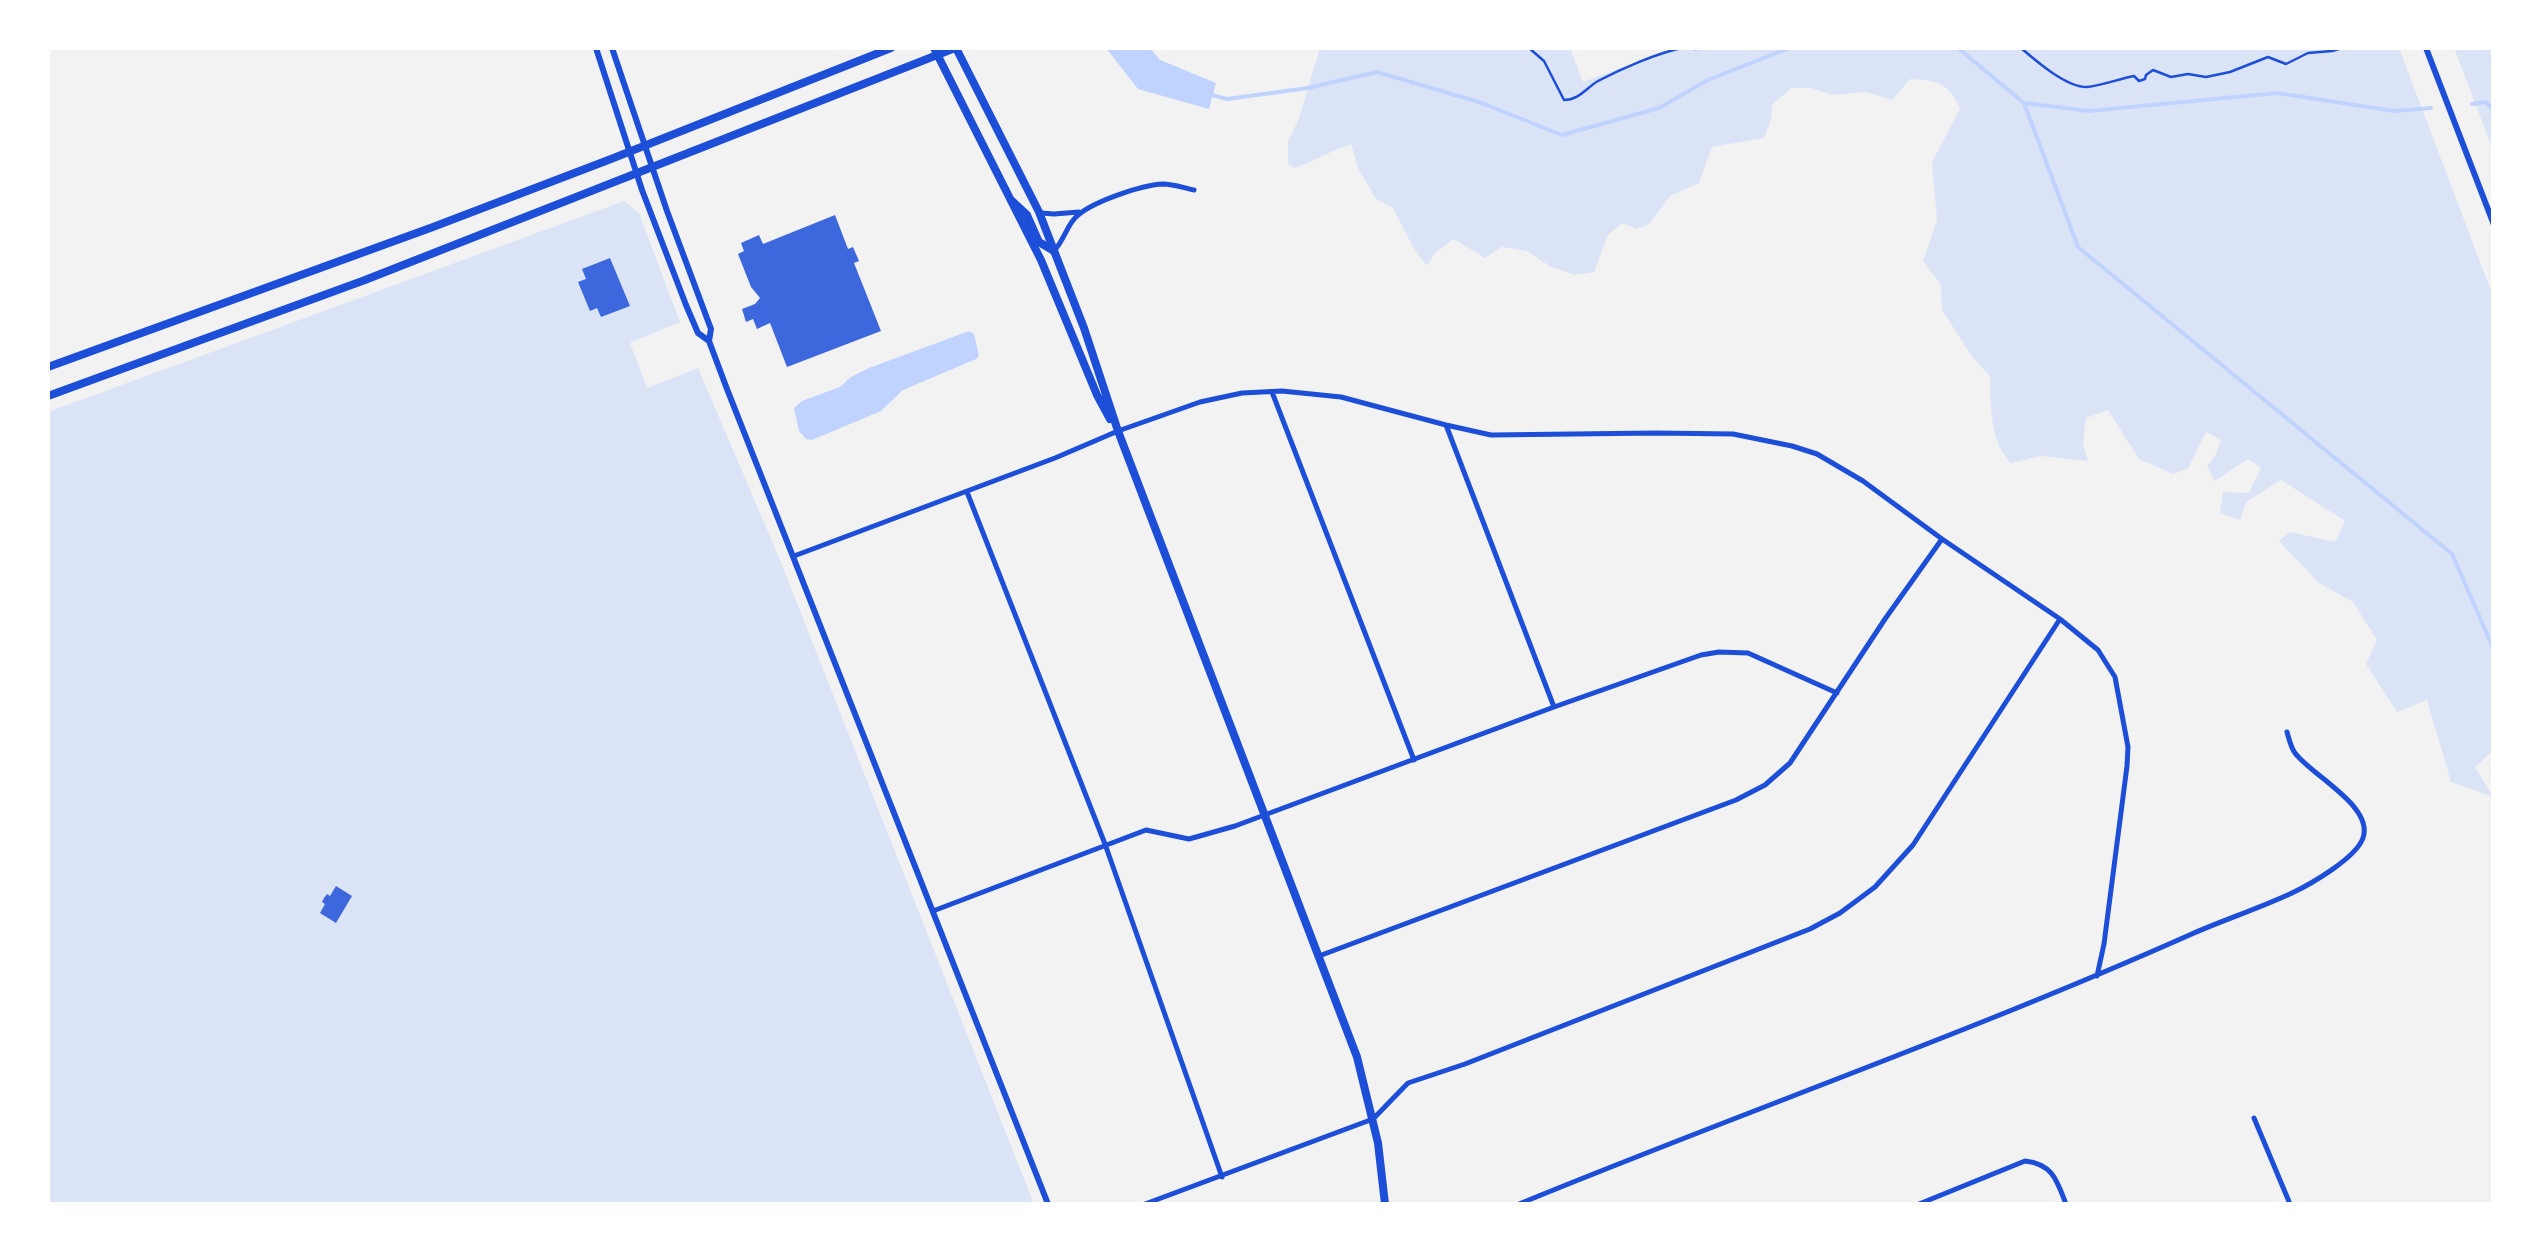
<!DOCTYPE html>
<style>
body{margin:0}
#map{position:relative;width:2541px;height:1252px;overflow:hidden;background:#f2f2f2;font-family:Literata,serif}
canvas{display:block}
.frame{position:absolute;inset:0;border:50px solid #fff;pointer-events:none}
</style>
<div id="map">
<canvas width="2541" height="1252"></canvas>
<div class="frame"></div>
</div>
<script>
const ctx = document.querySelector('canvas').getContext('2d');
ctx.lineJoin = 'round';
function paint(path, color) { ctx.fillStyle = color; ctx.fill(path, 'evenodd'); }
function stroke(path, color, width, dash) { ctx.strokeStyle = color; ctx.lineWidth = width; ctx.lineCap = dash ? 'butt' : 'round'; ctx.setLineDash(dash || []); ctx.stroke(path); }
paint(new Path2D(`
 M1320,48H1570L1583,82L1675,48H2399L2493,296L2494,750L2475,767L2493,797L2451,782L2427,700L2397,712L2366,664L2377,640L2353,602L2319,583L2279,541L2290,532L2335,542L2345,521L2281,480L2246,502L2240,520L2220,513L2223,492L2249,493L2261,468L2248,459L2215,481L2207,466L2216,454L2221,440L2206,432L2188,468L2173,474L2139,459L2108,410L2086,418L2083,444L2088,461L2041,456L2011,463C1989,441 1991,406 1990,376L1973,358L1942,310L1941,285L1923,261L1937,220L1932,162L1960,109C1948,82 1939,81 1910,79L1892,100L1866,92L1832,95L1811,88H1791L1772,105L1771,120L1764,138L1712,147L1699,183L1670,196L1649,224L1637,229L1622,223L1608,235L1594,272L1575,275L1551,267L1527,251L1501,247L1485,258L1454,239L1435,253L1427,266L1414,249L1393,208L1376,199L1358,168L1351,144C1331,151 1314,161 1295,168L1288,164V141L1298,121Z
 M2454,48H2493V150Z
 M624,201L639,213L680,322L630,343L647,388L698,368L778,555L1034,1204H48V412Z`), '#dbe4f7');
paint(new Path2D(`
 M1106,48H1150L1160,60L1216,83L1209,109L1138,89Z
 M969,331L974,334L979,356L976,359L903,390L881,411L812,440L806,439L799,431L794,408L802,401L840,387L851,377L869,368Z`), '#bfd3fe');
stroke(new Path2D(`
 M1958,48L2024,103L2089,111L2277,93L2394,111L2431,108
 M1212,95L1227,99L1308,88L1377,72L1479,102L1562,135L1659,108L1708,80L1789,48
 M2024,103L2078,247L2452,554L2494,650
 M2472,104L2486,102L2494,111`), '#bfd3fe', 4);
paint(new Path2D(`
 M835,215L848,249L853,247L859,261L854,263L881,331L787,367L770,323L757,329L753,319L746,322L742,309L755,304L760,298L751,287L738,254L744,251L741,243L759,235L763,244Z
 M610,258L630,306L601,317L597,308L590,311L578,282L586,279L582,269Z
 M336,886L352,896L336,923L320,913L325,904L322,902L324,898L327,894L330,896Z`), '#3d67dc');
stroke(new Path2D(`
 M1529,48L1544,61L1564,100C1579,100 1586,88 1598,81C1621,69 1657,53 1682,48
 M1685,48L1696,49L1699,48
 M2021,48C2036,61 2067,88 2088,87C2103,85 2119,79 2134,76L2139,81L2145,79L2146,75L2153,70L2171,77L2188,74L2206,77L2230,72L2268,57L2286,64L2308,53L2332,51L2342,48`), '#1d4ed8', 2.5);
stroke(new Path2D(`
 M1041,213L1054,214L1079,212
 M1054,251C1064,240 1067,226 1075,218C1090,202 1142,185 1163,184C1173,184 1184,188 1194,190
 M1272,392L1414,760
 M1446,425L1554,707
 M967,492L1105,844L1222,1177
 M794,556L1055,458L1118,431L1200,402L1242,393L1282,391L1341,397L1446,425L1491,435L1656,433L1733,434L1792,446L1817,454L1863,481L1942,539L2060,619L2098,650L2115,677L2128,747L2127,766L2104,944L2097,976
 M933,911L1146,830L1189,839L1235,826L1554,707L1701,655L1719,652L1748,653L1837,693
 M1319,956L1736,800L1765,785L1790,763L1885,619L1942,539
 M2254,1118L2290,1204
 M1145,1204L1373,1119L1408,1083L1465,1064L1810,929L1840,913L1875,887L1913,845L2060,619
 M1519,1204C1743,1112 1972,1032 2194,933C2226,919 2260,908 2292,893C2311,884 2356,858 2363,838C2374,806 2311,775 2295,753C2291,748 2289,739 2287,732
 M1919,1204L2025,1161C2053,1164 2057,1181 2066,1204`), '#1d4ed8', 5);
stroke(new Path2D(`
 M2426,48L2494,225`), '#1d4ed8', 6);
stroke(new Path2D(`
 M596,48L642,190L686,305L698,333L709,341
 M612,48L667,211L711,329L709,341L727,389L1048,1204`), '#1d4ed8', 6);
stroke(new Path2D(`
 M934,48L1041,260L1097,395L1110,419
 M956,48L1039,212L1084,328L1118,431L1357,1057L1378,1143L1385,1204
 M48,367L433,227L611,159L891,48
 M48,396L365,280L955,48`), '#1d4ed8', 8);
stroke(new Path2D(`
 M1012,201L1027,215L1039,242L1054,251`), '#1d4ed8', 8);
</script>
